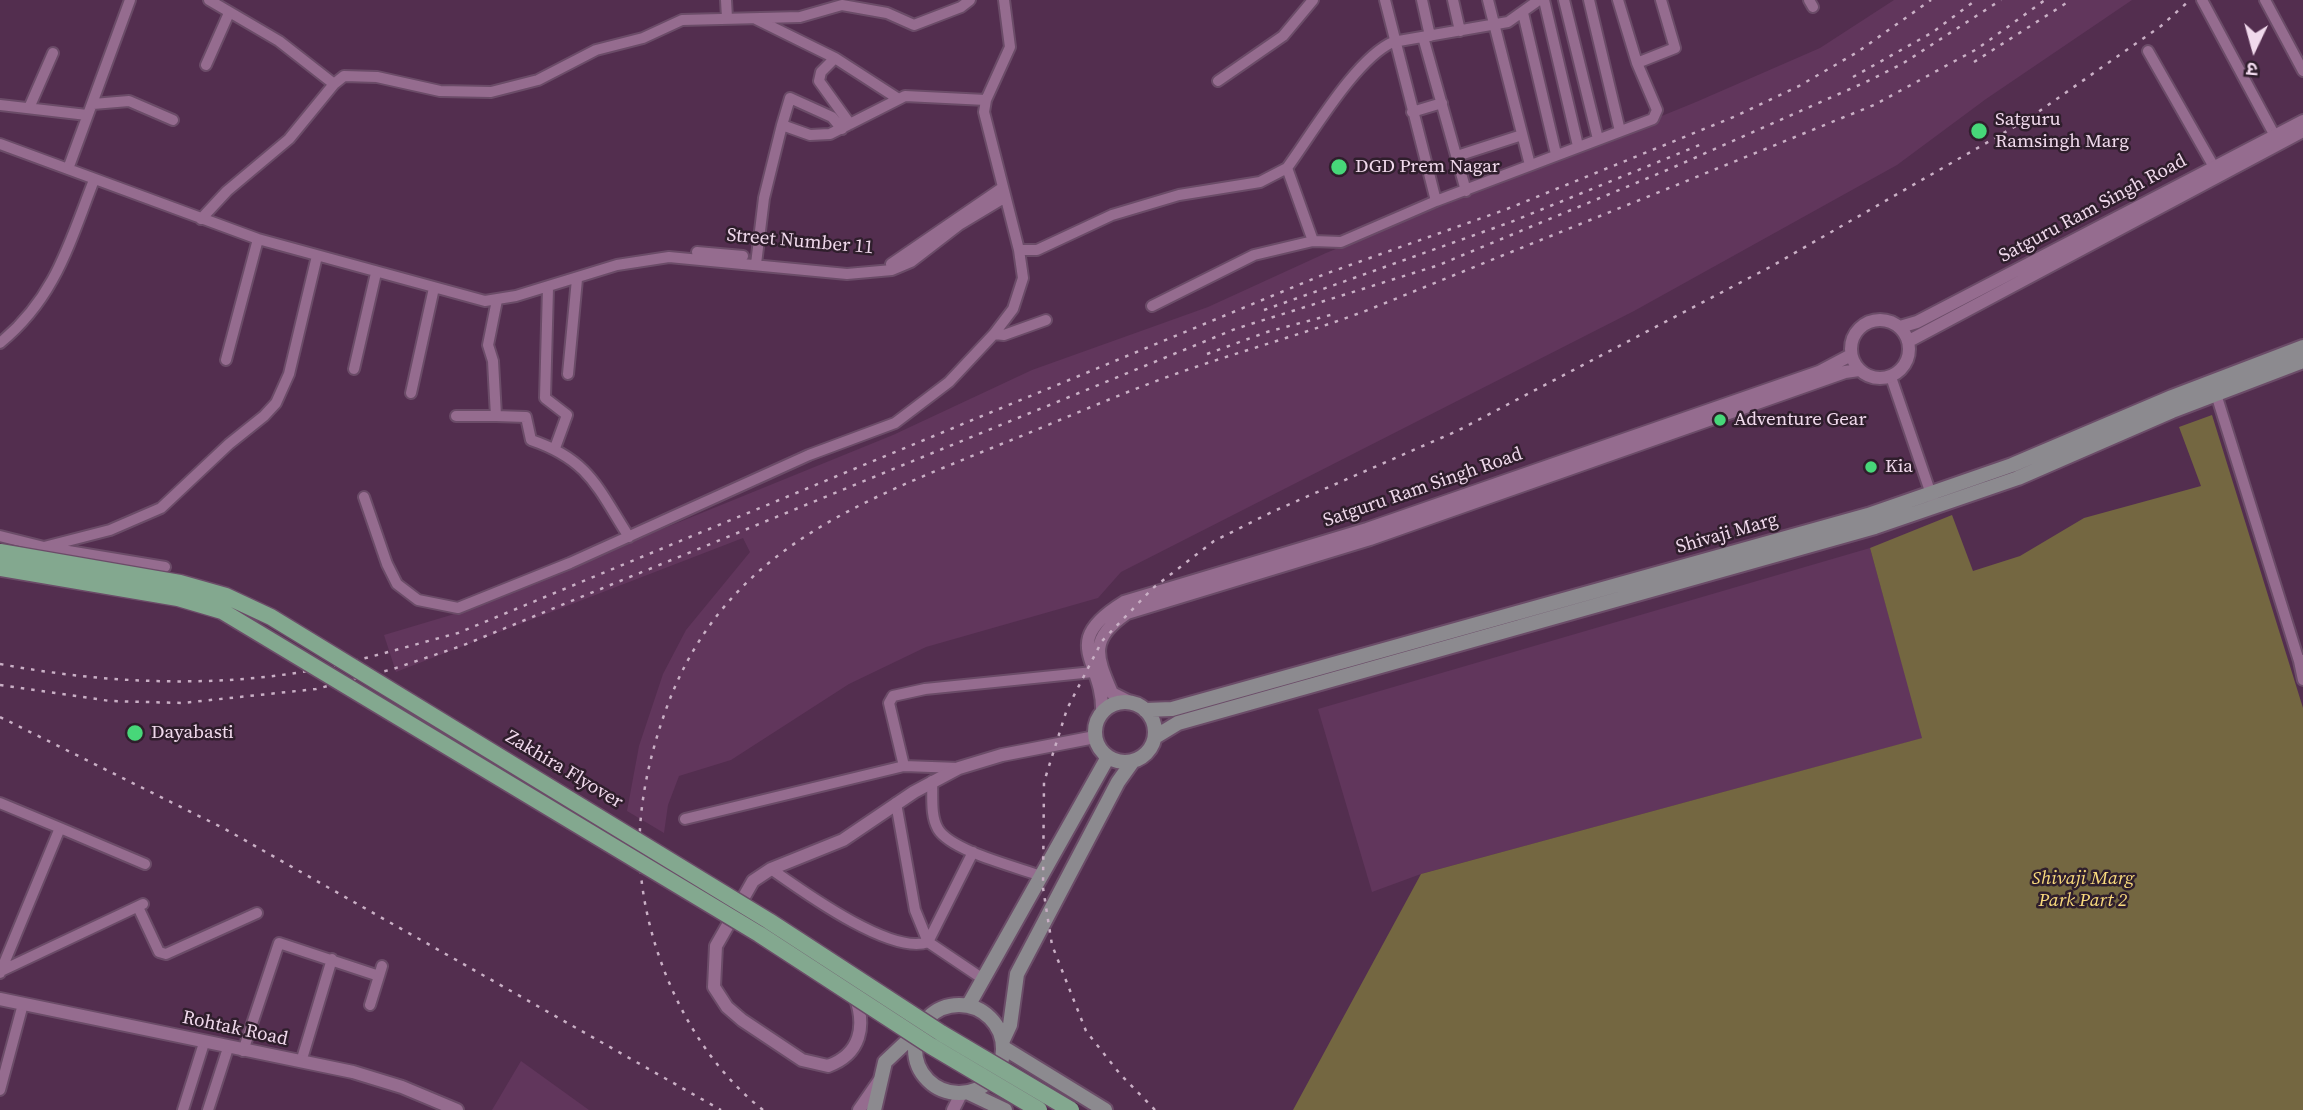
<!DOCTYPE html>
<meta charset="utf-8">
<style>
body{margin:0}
#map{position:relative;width:2303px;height:1110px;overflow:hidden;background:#532e4f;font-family:"Source Serif 4","Noto Sans Devanagari",serif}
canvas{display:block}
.north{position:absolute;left:2219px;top:14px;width:70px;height:70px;-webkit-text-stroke:5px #2f1e2c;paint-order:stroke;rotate:185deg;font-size:19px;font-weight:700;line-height:28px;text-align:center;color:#f0d9ec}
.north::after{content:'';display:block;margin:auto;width:24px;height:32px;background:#f0d9ec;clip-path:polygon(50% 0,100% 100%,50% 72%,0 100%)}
</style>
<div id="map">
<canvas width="2303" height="1110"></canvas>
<div class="north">उ</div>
</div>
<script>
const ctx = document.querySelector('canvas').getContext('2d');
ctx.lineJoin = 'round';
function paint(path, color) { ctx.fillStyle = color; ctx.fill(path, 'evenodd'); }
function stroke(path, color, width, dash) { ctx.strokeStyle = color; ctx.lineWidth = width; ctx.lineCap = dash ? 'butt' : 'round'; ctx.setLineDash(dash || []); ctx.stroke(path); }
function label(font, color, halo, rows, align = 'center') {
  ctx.font = font + ' "Source Serif 4",serif'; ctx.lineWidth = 5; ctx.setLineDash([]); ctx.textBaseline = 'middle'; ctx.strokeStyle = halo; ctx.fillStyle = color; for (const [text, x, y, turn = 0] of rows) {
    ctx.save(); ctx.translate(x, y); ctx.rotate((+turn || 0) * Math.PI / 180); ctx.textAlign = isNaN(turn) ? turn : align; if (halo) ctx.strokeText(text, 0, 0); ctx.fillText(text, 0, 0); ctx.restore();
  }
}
paint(new Path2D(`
 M1894,0H2132L1986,99L1897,165L1634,311L1121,572L1098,598L926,647L849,684L731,760L679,776L668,805L664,833L627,811L639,746L663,674L686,630L750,552L743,538L396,672L384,635L451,615L893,435L1032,370L1208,307L1326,253L1696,102L1820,48Z
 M1870,548L1923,738L1421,874L1372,892L1318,709Z
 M521,1061L589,1110H492Z`), '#61365c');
paint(new Path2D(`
 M2212,415L2303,708V1110H1293L1421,874L1922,738L1870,548L1952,515L1973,571L2020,556L2084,518L2201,486L2179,427Z`), '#746741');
const minor = new Path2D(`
 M209,0L279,41L334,84
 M726,0L727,18
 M1385,0L1436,201
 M1422,0L1430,36
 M1453,0L1460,31
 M1488,0L1530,165
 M1544,0L1578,146
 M1564,0L1598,139
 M1589,0L1620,131
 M1809,0L1813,7
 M2202,0L2275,136
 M2265,0L2303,71
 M1523,13L1556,154
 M756,19L835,58L897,98
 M1423,37L1466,191
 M2148,51L2214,167
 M835,58L821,72L819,81L850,124
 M1637,63L1675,48L1661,0
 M206,65L229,13
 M1218,81L1283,36L1313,0
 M93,104L129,101L173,120
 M0,105L87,115
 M29,108L53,53
 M1412,112L1442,103
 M782,125L790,98L832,117L842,129
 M0,144L258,239L485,301L516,296L617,265L669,257L847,274L892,270L911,262L959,225L1004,198
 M1457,156L1522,135
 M1287,168L1313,241
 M68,169L130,0
 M201,219L227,191L289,139L334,84L344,76L377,77L440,91L491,92L538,80L596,50L643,38L682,20L800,17L842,5L887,13L914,25L961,7L970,0
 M1019,250H1037L1112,215L1179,195L1260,182L1287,168C1312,134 1356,58 1393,42L1508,22L1539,0
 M697,252L743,256
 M756,264L764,198L782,125L810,135L830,134L905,96L986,100
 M891,264L1002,188
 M548,288L545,398L567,415L555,448
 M1152,306L1254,255L1313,241L1341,242L1436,201L1653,119L1657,110L1637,63L1618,0
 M994,334L1004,335L1046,320
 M0,343C55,298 69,244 94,180
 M226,360L258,239
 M354,369L376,273
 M568,374L577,279
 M1891,377L1933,500
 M411,393L434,288
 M2216,394L2299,661L2303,660
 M456,416H496L493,361L488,345L497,300
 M496,416L526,417L531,440C590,460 598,489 629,537
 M364,497L387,564L397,584L418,600L458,608L570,563L809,455L895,423L949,382L994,334L1013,309L1023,278L1019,250L984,112L986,100L1010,47L1004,0
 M0,536L44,547L165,567
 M44,547L110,530L161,508L229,444L264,416L276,403L289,374L317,256
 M2299,661L2303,680
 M904,766L889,703L893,696L925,689L1093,672
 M932,781C933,796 930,815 938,829C951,851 1017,867 1041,876
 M0,803L60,828
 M896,803L915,910L928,942L983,979
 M685,819L904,766L959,768
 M771,869C801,890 891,956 928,942L973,852
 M138,907L159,952L166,954L257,913
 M1,971L143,904
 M0,973L60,828L145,864
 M370,1005L379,976
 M243,1051L279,943L379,976L382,966
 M301,1062L332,959
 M0,1090L23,1004
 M183,1110L204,1043
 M208,1110L228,1048`);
const tertiary = new Path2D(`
 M1851 349a29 29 0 1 1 58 0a29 29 0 1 1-58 0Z
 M1900,327L1917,322L2303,121
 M1909,341L2303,131
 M1132,703L1112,693C1095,654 1090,639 1127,613L1370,539L1845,372L1859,370
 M1102,712C1104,660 1057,643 1124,602L1367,529L1819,372L1851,355
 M855,996C866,1026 861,1054 828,1066L802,1060L742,1020L727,1007L714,987L716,946L753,881L771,869L843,840L914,792L959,768L1002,755L1095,737
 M0,999L353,1072L402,1087L457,1110
 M859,1110L879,1081
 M953,1110L959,1098L957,1094`);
const secondary = new Path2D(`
 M1095 732a30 30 0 1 1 60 0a30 30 0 1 1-60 0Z
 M1145,710L1172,709L1868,515L2012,465L2172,397L2303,347
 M1155,737L1178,723L1875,527L2018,478L2172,411L2303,361
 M915 1049a44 44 0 1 1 88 0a44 44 0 1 1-88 0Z
 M968,1006L1108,757
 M1003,1040L1010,1025L1017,974L1118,782L1133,761
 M1004,1048L1105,1110
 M969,1093L1005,1110
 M874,1110L885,1062L919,1030`);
stroke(minor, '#6b4c68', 14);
stroke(tertiary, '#6b4c68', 16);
stroke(secondary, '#6b4c68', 18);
stroke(minor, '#956c8f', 10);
stroke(tertiary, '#956c8f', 12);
stroke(secondary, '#8c8a8f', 14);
stroke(new Path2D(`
 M1974,62L2071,0
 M1853,77L1933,32L1976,0
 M1264,310L1511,222L1702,144
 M1207,354L1267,332L1334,314
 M0,664C107,684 222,689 329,667C373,657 416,644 458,633L1325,274L1507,209L1736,116L1799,86L1856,53L1931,0
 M0,685L110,701L182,703L316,689L393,669L464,645L1235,329L1439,265L1672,168L1868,81L1902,64L2001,0
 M0,717L225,829L721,1110
 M763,1110C691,1054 646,953 640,864C637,815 647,765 663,718C719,551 855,504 1004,443C1064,419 1123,392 1184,371C1247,349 1311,332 1373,308L1874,105L1977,49L2045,0
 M1155,1110L1120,1074L1086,1031L1052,945L1043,888L1044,782L1067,709L1102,641L1153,588L1214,541L1274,511L1457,431L1772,266L2028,119L2161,26L2190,0`), '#c9afc5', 2.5, [3.5, 7]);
const primaryBridge = new Path2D(`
 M0,552L180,583L226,596L271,617L769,921L941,1033L1071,1110
 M0,568L178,598L222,611L759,934L931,1046L1039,1110`);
stroke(primaryBridge, '#6b4c68', 19, []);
stroke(primaryBridge, '#83a88f', 16);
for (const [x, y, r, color] of [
 [1979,131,9,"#47d779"],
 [1339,167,9,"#47d779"],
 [1720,420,7,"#47d779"],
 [1871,467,7,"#47d779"],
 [135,733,9,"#47d779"]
]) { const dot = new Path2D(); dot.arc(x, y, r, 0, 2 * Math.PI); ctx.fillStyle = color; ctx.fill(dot); stroke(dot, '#2f1e2c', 2.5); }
label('19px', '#f0d9ec', '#2f1e2c', [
 ["Satguru",1995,120],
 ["Ramsingh Marg",1995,142],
 ["DGD Prem Nagar",1355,167],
 ["Adventure Gear",1734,420],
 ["Kia",1885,467],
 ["Dayabasti",151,733]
], 'left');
label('19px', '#f0d9ec', '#2f1e2c', [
 ["Satguru Ram Singh Road",2093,209,-28],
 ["Street Number 11",800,242,5],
 ["Satguru Ram Singh Road",1423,488,-19],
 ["Shivaji Marg",1727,534,-16],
 ["Zakhira Flyover",564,770,31],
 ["Rohtak Road",235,1029,12]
]);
label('italic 19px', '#f9da7d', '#2f1e2c', [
 ["Shivaji Marg",2083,879],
 ["Park Part 2",2083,901]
]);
</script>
